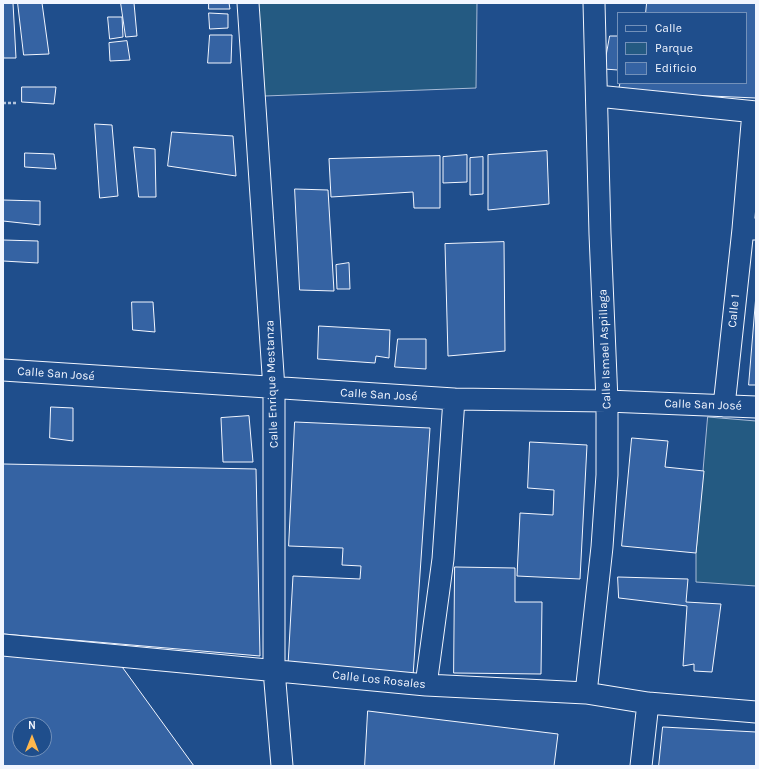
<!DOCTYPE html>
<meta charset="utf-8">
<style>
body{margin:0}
#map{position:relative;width:759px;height:769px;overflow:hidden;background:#1f4e8c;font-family:Karla,sans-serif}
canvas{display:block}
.frame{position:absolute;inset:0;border:4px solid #f2f6ff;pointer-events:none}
.legend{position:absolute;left:617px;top:12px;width:130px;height:72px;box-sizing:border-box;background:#1f4e8c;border:1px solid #7391ba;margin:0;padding:5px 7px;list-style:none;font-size:12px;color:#f2f6ff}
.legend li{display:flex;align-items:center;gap:8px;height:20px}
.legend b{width:20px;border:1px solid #7391ba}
.north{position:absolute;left:12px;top:717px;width:40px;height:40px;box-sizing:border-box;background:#1f4e8c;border:1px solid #7391ba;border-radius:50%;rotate:0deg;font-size:11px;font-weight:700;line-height:16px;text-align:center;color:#f2f6ff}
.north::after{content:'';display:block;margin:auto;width:14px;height:18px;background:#ffb74d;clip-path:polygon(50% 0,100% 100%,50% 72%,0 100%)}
</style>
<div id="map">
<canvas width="759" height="769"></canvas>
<div class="frame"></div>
<ul class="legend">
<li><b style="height:5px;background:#1f4e8c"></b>Calle</li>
<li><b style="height:11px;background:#245a82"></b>Parque</li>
<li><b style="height:11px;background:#3563a3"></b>Edificio</li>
</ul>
<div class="north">N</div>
</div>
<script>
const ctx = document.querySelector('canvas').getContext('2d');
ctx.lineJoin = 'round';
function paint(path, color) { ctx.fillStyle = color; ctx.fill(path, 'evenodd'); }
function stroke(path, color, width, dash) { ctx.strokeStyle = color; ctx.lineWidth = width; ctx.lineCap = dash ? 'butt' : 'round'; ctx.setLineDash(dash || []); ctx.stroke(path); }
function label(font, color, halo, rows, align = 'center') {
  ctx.font = font + ' Karla,sans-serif'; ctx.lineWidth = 3; ctx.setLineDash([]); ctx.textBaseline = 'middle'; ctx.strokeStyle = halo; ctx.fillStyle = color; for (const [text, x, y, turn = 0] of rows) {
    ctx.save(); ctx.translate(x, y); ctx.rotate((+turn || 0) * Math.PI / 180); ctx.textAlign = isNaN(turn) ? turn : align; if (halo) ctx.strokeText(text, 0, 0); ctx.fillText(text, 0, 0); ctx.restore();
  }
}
const green = new Path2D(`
 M258,3H477L476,88L265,96Z
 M708,417L756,421V586L696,582V553Z`);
paint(green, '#245a82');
stroke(green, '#a8bbd7', 1);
const building = new Path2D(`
 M3,3H13L16,58H4Z
 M18,3H42L49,54L24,55Z
 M121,3H134L137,36L126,37Z
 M209,3H229L230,9H209Z
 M647,3H756V98L618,92L620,83H746V13H646Z
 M209,13L228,14V28L210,29Z
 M108,17H122L123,37L110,39Z
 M210,35H232L231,63H208Z
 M610,36H618V70L604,69Z
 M127,41L130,60L110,61L109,43Z
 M22,87H56L54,104L22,102Z
 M95,124L112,125L118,196L100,198Z
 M172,132L233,136L236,176L168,166Z
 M134,147L155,149L156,197H139Z
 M547,151L549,204L488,210V155Z
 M25,153L54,154L56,169L25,167Z
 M467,155V182L443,183V157Z
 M440,156V208H414L413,192L331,197L329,159Z
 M483,157V194L470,195V158Z
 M295,189L328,190L334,291L300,290Z
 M3,200L40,201V225L3,221Z
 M3,240L38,241V263L3,261Z
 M504,242L505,351L448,356L445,244Z
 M349,263L350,289H337L336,265Z
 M756,295V385H749Z
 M132,302H153L155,332L133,330Z
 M319,326L390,330L389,358L376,356L375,363L318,359Z
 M398,339H426V369L395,367Z
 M51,407L73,408V441L50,438Z
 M249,416L253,462H223L221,418Z
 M295,422L430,428L413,676L288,665L293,576L360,579L361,566L342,565L343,548L289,546Z
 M632,438L668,441L665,467L704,471L696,553L622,546Z
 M530,442L587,445L580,579L517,576L520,513L553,515L554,490L528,488Z
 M3,464L256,469L260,656L3,634Z
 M455,567L515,568V602H542L541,674L454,673Z
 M618,577L688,579L686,602L721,604L712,672L694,671V664L683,666L687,606L619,598Z
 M3,653L120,664L194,766H3ZM20,725H44V749H20Z
 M368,711L558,734L554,766H365Z
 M663,727L756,732V766H659Z`);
paint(building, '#3563a3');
stroke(building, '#f2f6ff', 1);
const minor = new Path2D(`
 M248,3L274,389V670L282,766
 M597,96L756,112
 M743,229L753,112
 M3,370L454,399L607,401L756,407
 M724,406L743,229H756
 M3,645L426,685L586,693L648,703L756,712
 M426,685L443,559L454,399
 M586,693L602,547L607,475V401L600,234L594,3
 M641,766L648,703`);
stroke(minor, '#f2f6ff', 23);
stroke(new Path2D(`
 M3,103H18`), '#b3c4dc', 2.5, [3, 2]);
stroke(minor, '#1f4e8c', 21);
label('12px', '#f2f6ff', '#1f4e8c', [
 ["Calle 1",734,311,-84],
 ["Calle Ismael Aspillaga",605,349,-92],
 ["Calle San José",56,374,4],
 ["Calle Enrique Mestanza",272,384,-92],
 ["Calle San José",379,395,3],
 ["Calle San José",703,405,2],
 ["Calle Los Rosales",379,680,6]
]);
</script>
